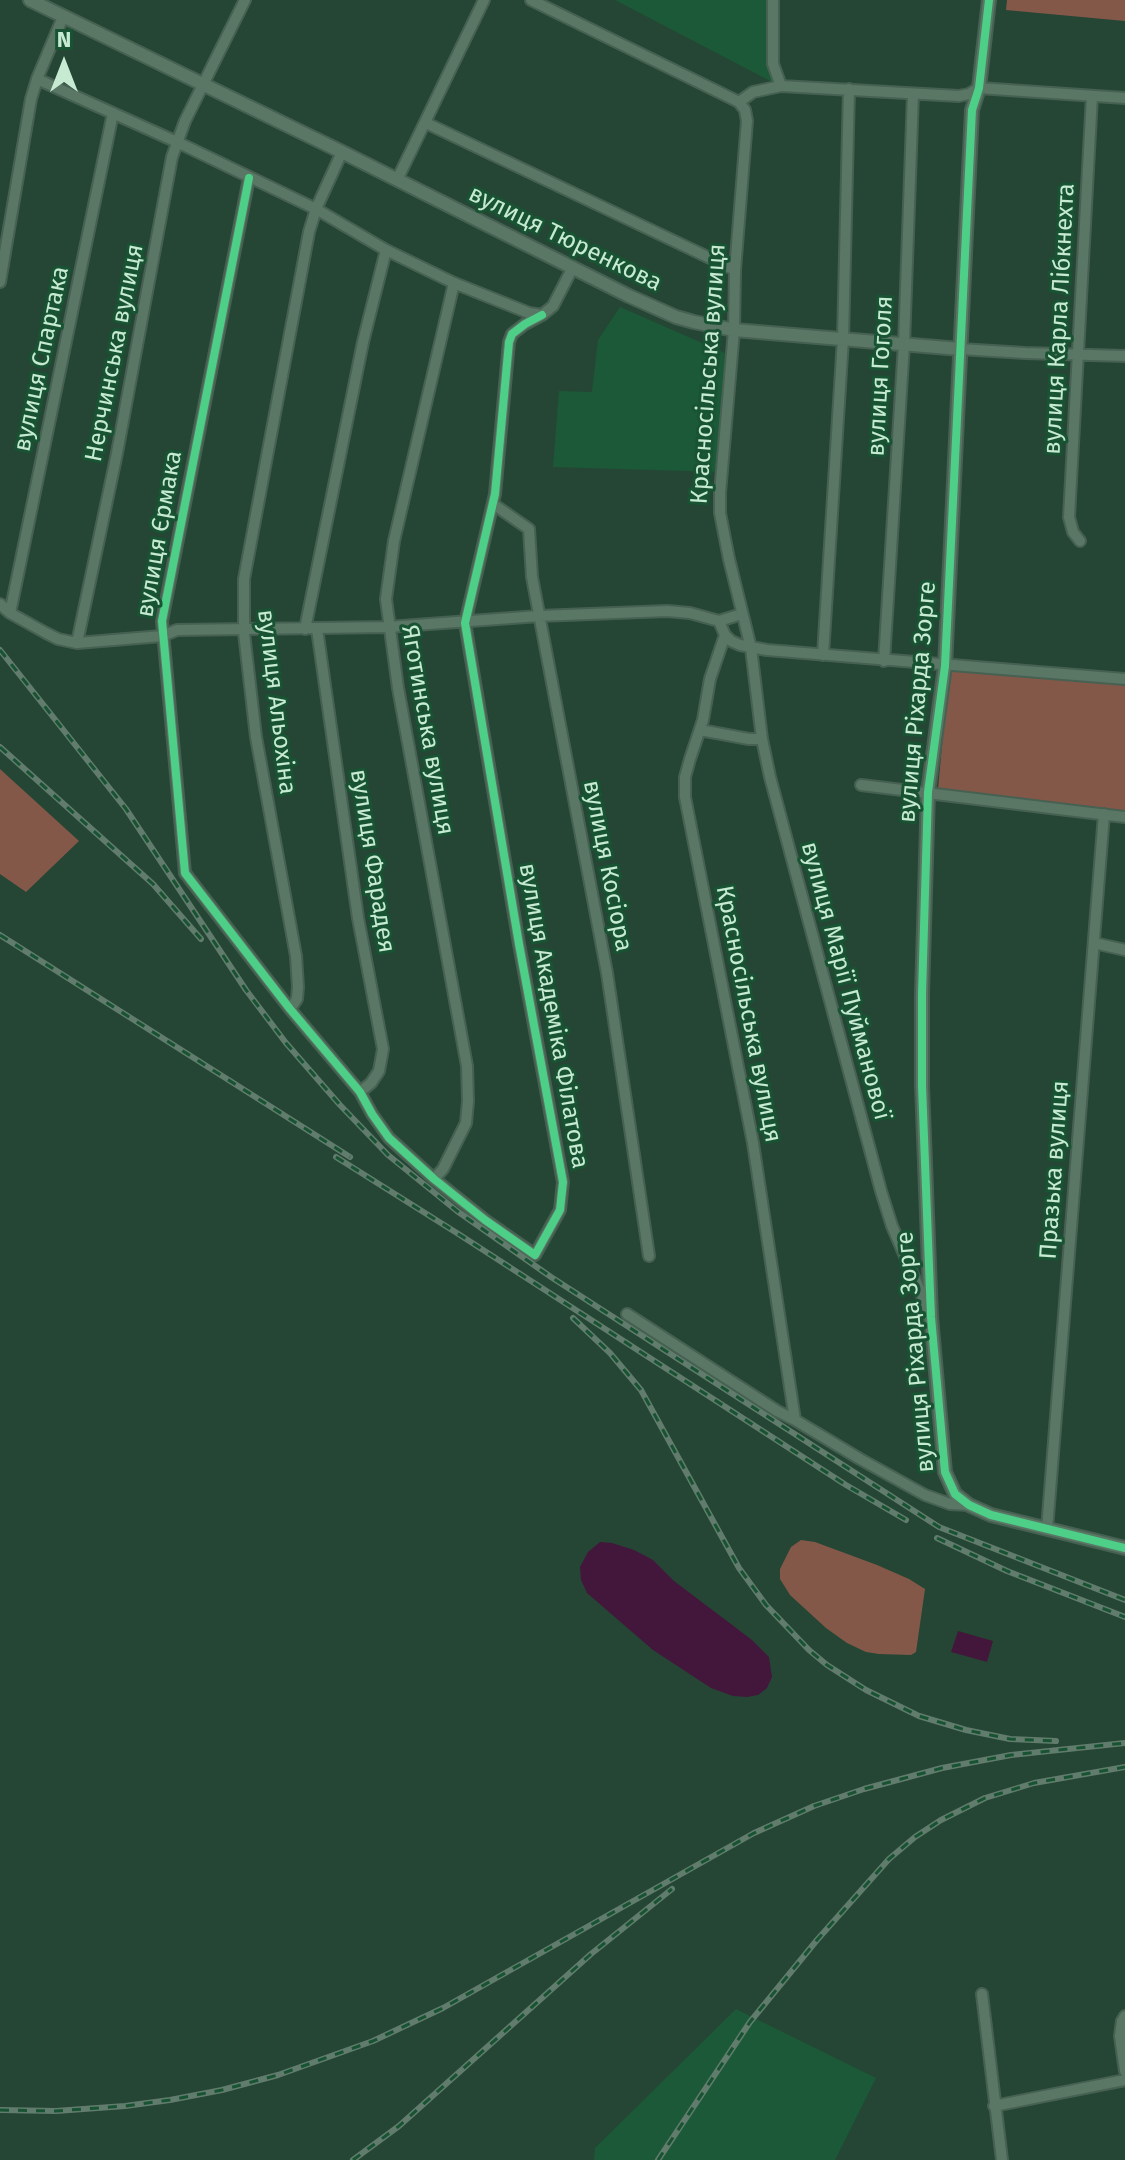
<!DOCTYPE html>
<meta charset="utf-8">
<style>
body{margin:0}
#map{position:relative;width:1125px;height:2160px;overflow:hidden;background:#254634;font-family:"Fira Sans",sans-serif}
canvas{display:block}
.north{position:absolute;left:24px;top:24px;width:80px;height:80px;-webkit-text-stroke:6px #185333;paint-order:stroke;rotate:0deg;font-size:22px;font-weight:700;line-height:32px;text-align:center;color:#c6ebd2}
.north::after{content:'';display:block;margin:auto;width:28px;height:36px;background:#c6ebd2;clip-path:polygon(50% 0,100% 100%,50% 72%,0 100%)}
</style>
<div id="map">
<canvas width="1125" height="2160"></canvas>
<div class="north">N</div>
</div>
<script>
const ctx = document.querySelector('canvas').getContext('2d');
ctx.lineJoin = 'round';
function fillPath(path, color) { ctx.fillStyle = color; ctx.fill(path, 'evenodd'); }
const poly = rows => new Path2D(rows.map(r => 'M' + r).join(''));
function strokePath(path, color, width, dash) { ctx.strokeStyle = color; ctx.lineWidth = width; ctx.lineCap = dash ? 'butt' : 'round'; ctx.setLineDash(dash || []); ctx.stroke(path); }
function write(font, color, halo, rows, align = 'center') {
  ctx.font = font + ' "Fira Sans",sans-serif'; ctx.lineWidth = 6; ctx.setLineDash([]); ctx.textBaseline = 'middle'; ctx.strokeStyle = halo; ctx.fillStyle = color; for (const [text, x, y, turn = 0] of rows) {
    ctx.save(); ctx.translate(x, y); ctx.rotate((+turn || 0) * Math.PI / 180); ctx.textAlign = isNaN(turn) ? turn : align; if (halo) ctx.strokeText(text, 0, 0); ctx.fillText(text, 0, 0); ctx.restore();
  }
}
fillPath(poly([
 [615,0,777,0,774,83],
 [620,307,725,353,720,472,553,467,559,391,592,392,598,340],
 [736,2009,876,2078,835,2160,594,2160,595,2148]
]), '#1b5938');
fillPath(poly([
 [1007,0,1125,0,1125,21,1006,10],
 [949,671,1125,683,1125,812,938,789],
 [0,769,79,841,26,892,0,874],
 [801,1540,815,1542,877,1565,909,1579,925,1589,916,1652,911,1655,879,1654,866,1652,847,1643,826,1628,790,1595,780,1579,780,1569,791,1547]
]), '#845849');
fillPath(poly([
 [600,1542,612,1543,634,1550,653,1560,674,1581,752,1640,769,1657,772,1677,767,1688,758,1695,747,1697,733,1696,711,1688,653,1650,587,1593,581,1580,580,1567,588,1552],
 [958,1631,993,1641,987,1662,951,1652]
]), '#43173b');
const minor = poly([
 [531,0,739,102],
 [773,0,773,64,781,86],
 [37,79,177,142,316,209,386,250,454,283,529,313,542,315,553,306,573,267],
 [739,102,745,110,747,121,735,270,734,330,720,493,720,513,729,559,751,648,762,739,770,777,881,1191,892,1226,929,1312],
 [739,102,753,92,781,86,959,96,969,94,979,88,1125,98],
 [426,123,735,270],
 [249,178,162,621,185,873,290,1009,360,1092,372,1114,389,1138,434,1179,485,1220,535,1255,560,1210,563,1182,519,944,465,623,495,494,509,342,512,334,525,324,542,315],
 [397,180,484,0],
 [0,282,31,99,37,79,63,17],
 [960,349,1025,353,1125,356],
 [493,504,529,529,532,577,607,973,649,1256],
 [1080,541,1073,532,1069,517,1092,96],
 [0,604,10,613,46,633,58,639,77,643,162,636,177,630,388,627,539,616,667,611,690,613,719,621,742,614],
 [10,613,113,113],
 [719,621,725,635,710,679,703,720,690,759,685,777,685,797,753,1143,795,1420],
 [305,629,363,342,386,250],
 [317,629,358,918,383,1049,379,1071,371,1083,360,1092],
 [725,635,731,641,740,645,767,650,1125,679],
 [77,643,117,453,172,157,185,121,245,0],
 [823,655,843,339,849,89],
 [884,661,904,344,913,94],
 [700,730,749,739,762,739],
 [861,785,1125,817],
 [1094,943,1125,950],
 [290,1009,297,999,298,987,296,956,256,737,244,633,244,579,309,232,316,209,342,152],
 [434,1179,443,1169,466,1123,468,1101,467,1066,398,688,386,599,394,541,454,283],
 [627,1314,777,1411,795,1420,860,1459,925,1495,950,1504,969,1505],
 [1047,1529,1104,814],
 [982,1994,1002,2160],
 [1125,2016,1122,2021,1120,2036,1125,2071],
 [994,2106,1125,2080]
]);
const tertiary = poly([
 [30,0,342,152,629,296,676,317,694,322,734,330,960,349],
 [989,0,979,88,972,110,945,666,928,792,922,994,922,1086,931,1317,945,1472,955,1494,969,1505,991,1515,1125,1548]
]);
strokePath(minor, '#466152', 14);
strokePath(tertiary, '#466152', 16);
strokePath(minor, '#5a7665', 10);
strokePath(tertiary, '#5a7665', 12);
const rail = poly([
 [0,650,126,809,246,990,286,1043,340,1105,388,1155,457,1211,551,1277,939,1527,1125,1600],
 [0,747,153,884,201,939],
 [0,935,350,1157],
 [336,1157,460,1235,846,1485,906,1520],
 [573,1318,610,1353,641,1390,739,1568,766,1605,809,1650,827,1665,866,1690,919,1716,966,1730,1010,1739,1056,1741],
 [937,1538,1007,1571,1125,1617],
 [0,2110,56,2111,125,2106,170,2100,222,2090,278,2075,373,2041,443,2008,754,1833,814,1806,864,1789,942,1768,1011,1755,1125,1743],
 [353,2160,399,2126,591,1954,672,1889],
 [658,2160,750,2022,817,1940,889,1859,915,1837,941,1820,985,1798,1034,1783,1125,1767]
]);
strokePath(rail, '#617c6c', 6);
strokePath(rail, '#185333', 3, [9]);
strokePath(poly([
 [989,0,979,88,972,110,945,666,928,792,922,994,922,1086,931,1317,945,1472,955,1494,969,1505,991,1515,1125,1548],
 [249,178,162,621,185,873,290,1009,360,1092,372,1114,389,1138,434,1179,485,1220,535,1255,560,1210,563,1182,519,944,465,623,495,494,509,342,512,334,525,324,542,315]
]), '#4dcf88', 8);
write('24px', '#c6ebd2', '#185333', [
 ["вулиця Тюренкова",565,239,26],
 ["вулиця Карла Лібкнехта",1060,319,-87],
 ["Нерчинська вулиця",115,353,-79],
 ["вулиця Спартака",42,359,-78],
 ["Красносільська вулиця",709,374,-86],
 ["вулиця Гоголя",881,376,-87],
 ["вулиця Єрмака",160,534,-80],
 ["вулиця Альохіна",276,702,83],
 ["вулиця Ріхарда Зорге",918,702,-85],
 ["Яготинська вулиця",427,730,80],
 ["вулиця Фарадея",372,861,81],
 ["вулиця Косіора",607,866,79],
 ["вулиця Марії Пуйманової",845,981,75],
 ["Красносільська вулиця",748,1014,79],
 ["вулиця Академіка Філатова",553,1016,80],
 ["Празька вулиця",1055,1170,-86],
 ["вулиця Ріхарда Зорге",916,1352,-95]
]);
</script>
